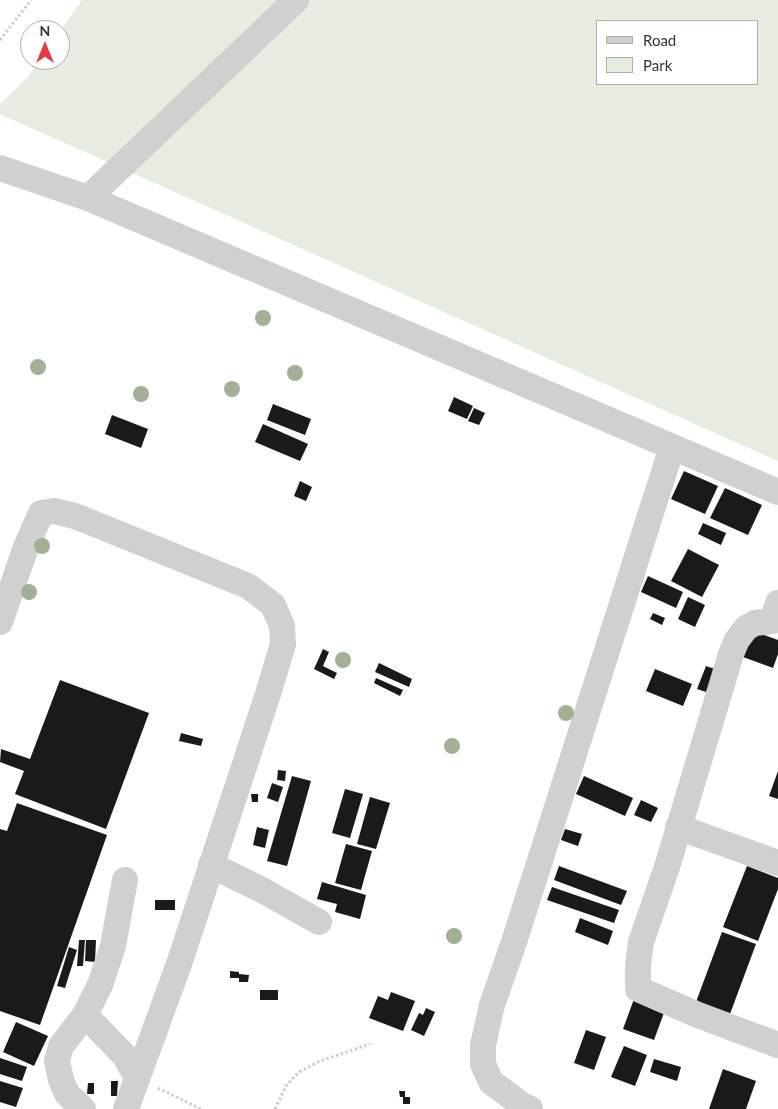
<!DOCTYPE html>
<style>
body{margin:0}
#map{position:relative;width:778px;height:1109px;overflow:hidden;background:#fff;font-family:Lato,sans-serif}
canvas{display:block}
.legend{position:absolute;left:596px;top:20px;width:162px;height:65px;box-sizing:border-box;background:#fff;border:1px solid #adadad;margin:0;padding:6px 9px;list-style:none;font-size:15px;color:#333}
.legend li{display:flex;align-items:center;gap:10px;height:25px}
.legend b{width:25px;border:1px solid #adadad}
.north{position:absolute;left:20px;top:20px;width:50px;height:50px;box-sizing:border-box;background:#fff;border:1px solid #adadad;border-radius:50%;rotate:0deg;font-size:14px;font-weight:700;line-height:20px;text-align:center;color:#333}
.north::after{content:'';display:block;margin:auto;width:18px;height:22px;background:#e63946;clip-path:polygon(50% 0,100% 100%,50% 72%,0 100%)}
</style>
<div id="map">
<canvas width="778" height="1109"></canvas>
<ul class="legend">
<li><b style="height:6px;background:#d0d0d0"></b>Road</li>
<li><b style="height:14px;background:#e6ecdf"></b>Park</li>
</ul>
<div class="north">N</div>
</div>
<script>
const ctx = document.querySelector('canvas').getContext('2d');
ctx.lineJoin = 'round';
function fillPath(path, color) { ctx.fillStyle = color; ctx.fill(path, 'evenodd'); }
const poly = rows => new Path2D(rows.map(r => 'M' + r).join(''));
function strokePath(path, color, width, dash) { ctx.strokeStyle = color; ctx.lineWidth = width; ctx.lineCap = dash ? 'butt' : 'round'; ctx.setLineDash(dash || []); ctx.stroke(path); }
fillPath(poly([
 [82,0,778,0,778,461,0,114,0,104,29,76,40,60,60,60,60,31],
 [597,21,757,21,757,84,597,84]
]), '#e6ecdf');
fillPath(poly([
 [454,397,473,406,467,419,448,411],
 [273,404,311,419,305,435,267,420],
 [474,408,485,413,479,425,468,421],
 [112,415,148,429,141,448,105,434],
 [263,424,308,444,300,461,255,442],
 [684,471,718,486,705,514,671,499],
 [300,481,312,487,306,501,294,496],
 [725,488,762,505,748,535,710,518],
 [703,523,726,533,721,545,698,534],
 [688,549,719,565,702,597,671,581],
 [648,576,683,592,676,608,641,592],
 [688,597,705,605,695,627,678,619],
 [653,613,665,618,662,625,650,619],
 [753,631,778,640,778,654,773,668,743,657],
 [323,649,329,652,323,666,337,673,334,679,314,669],
 [379,663,412,679,409,687,375,672],
 [706,666,715,669,706,692,697,689],
 [655,669,692,684,683,706,646,691],
 [376,678,403,690,400,696,374,683],
 [60,680,149,713,106,829,15,794,24,771,0,762,1,749,30,759],
 [181,733,203,739,201,746,179,741],
 [278,770,286,771,285,781,277,780],
 [778,771,778,799,769,796],
 [292,776,311,781,287,866,267,861],
 [584,776,633,798,625,816,576,794],
 [272,783,283,787,278,802,267,798],
 [345,789,363,794,350,838,332,833],
 [251,794,258,794,258,802,252,802],
 [370,797,390,803,376,849,357,844],
 [641,800,658,808,651,822,634,815],
 [17,803,107,835,40,1025,0,1011,0,829,7,831],
 [257,827,269,830,265,848,253,845],
 [565,829,582,834,578,846,561,840],
 [346,844,372,851,361,890,335,883],
 [559,866,627,891,621,905,554,880],
 [747,866,778,878,778,889,758,941,723,927],
 [322,882,366,895,360,919,335,912,337,904,317,899],
 [552,887,619,910,614,923,547,900],
 [155,900,175,900,175,910,155,910],
 [580,918,613,931,608,945,575,932],
 [722,932,756,944,730,1014,696,1002],
 [79,940,85,940,83,966,77,966],
 [86,940,96,940,95,962,85,961],
 [69,947,77,950,65,988,57,986],
 [230,971,239,972,239,974,249,975,248,982,239,982,239,978,230,978],
 [260,990,278,990,278,1000,260,1000],
 [391,992,415,1001,403,1031,369,1018,378,996,388,1000],
 [634,999,665,1010,654,1040,623,1029],
 [426,1008,435,1012,424,1036,411,1030,419,1013,423,1015],
 [16,1022,48,1036,34,1066,3,1052],
 [586,1030,606,1037,594,1070,574,1063],
 [624,1046,647,1055,635,1086,611,1077],
 [0,1058,27,1067,22,1081,0,1074],
 [654,1059,681,1067,677,1081,650,1072],
 [723,1069,756,1081,746,1109,709,1109],
 [0,1081,23,1088,16,1107,0,1102],
 [111,1081,118,1081,117,1096,111,1096],
 [88,1083,94,1083,94,1094,87,1094],
 [399,1091,405,1091,405,1097,410,1097,410,1104,403,1104,403,1097,400,1097]
]), '#1a1a1a');
strokePath(poly([
 [0,40,31,0],
 [158,1088,201,1109],
 [275,1109,286,1086,299,1072,320,1061,370,1044]
]), '#cdcdcd', 3, [2.5, 2.5]);
strokePath(poly([
 [0,168,88,198,778,492],
 [88,198,296,0],
 [778,603,772,621,755,623,746,628,737,640,731,654,667,867,641,942,638,966,638,989,698,1015,778,1045],
 [0,622,26,547,41,513,54,511,75,516,248,586,273,605,282,626,283,644,268,694,179,964,126,1109],
 [678,827,778,863],
 [211,865,262,890,319,922],
 [85,1015,125,1056,137,1078],
 [83,1109,67,1094,61,1080,57,1061,61,1046,85,1015,100,985,113,946,125,880],
 [530,1109,522,1105,491,1082,483,1064,483,1045,492,1005,514,942,672,447]
]), '#d0d0d0', 26);
ctx.fillStyle = '#a2b095';
for (const [x, y] of [
 [263,318],
 [38,367],
 [295,373],
 [232,389],
 [141,394],
 [42,546],
 [29,592],
 [343,660],
 [566,713],
 [452,746],
 [454,936]
]) { ctx.beginPath(); ctx.arc(x, y, 8, 0, 2 * Math.PI); ctx.fill(); }
</script>
